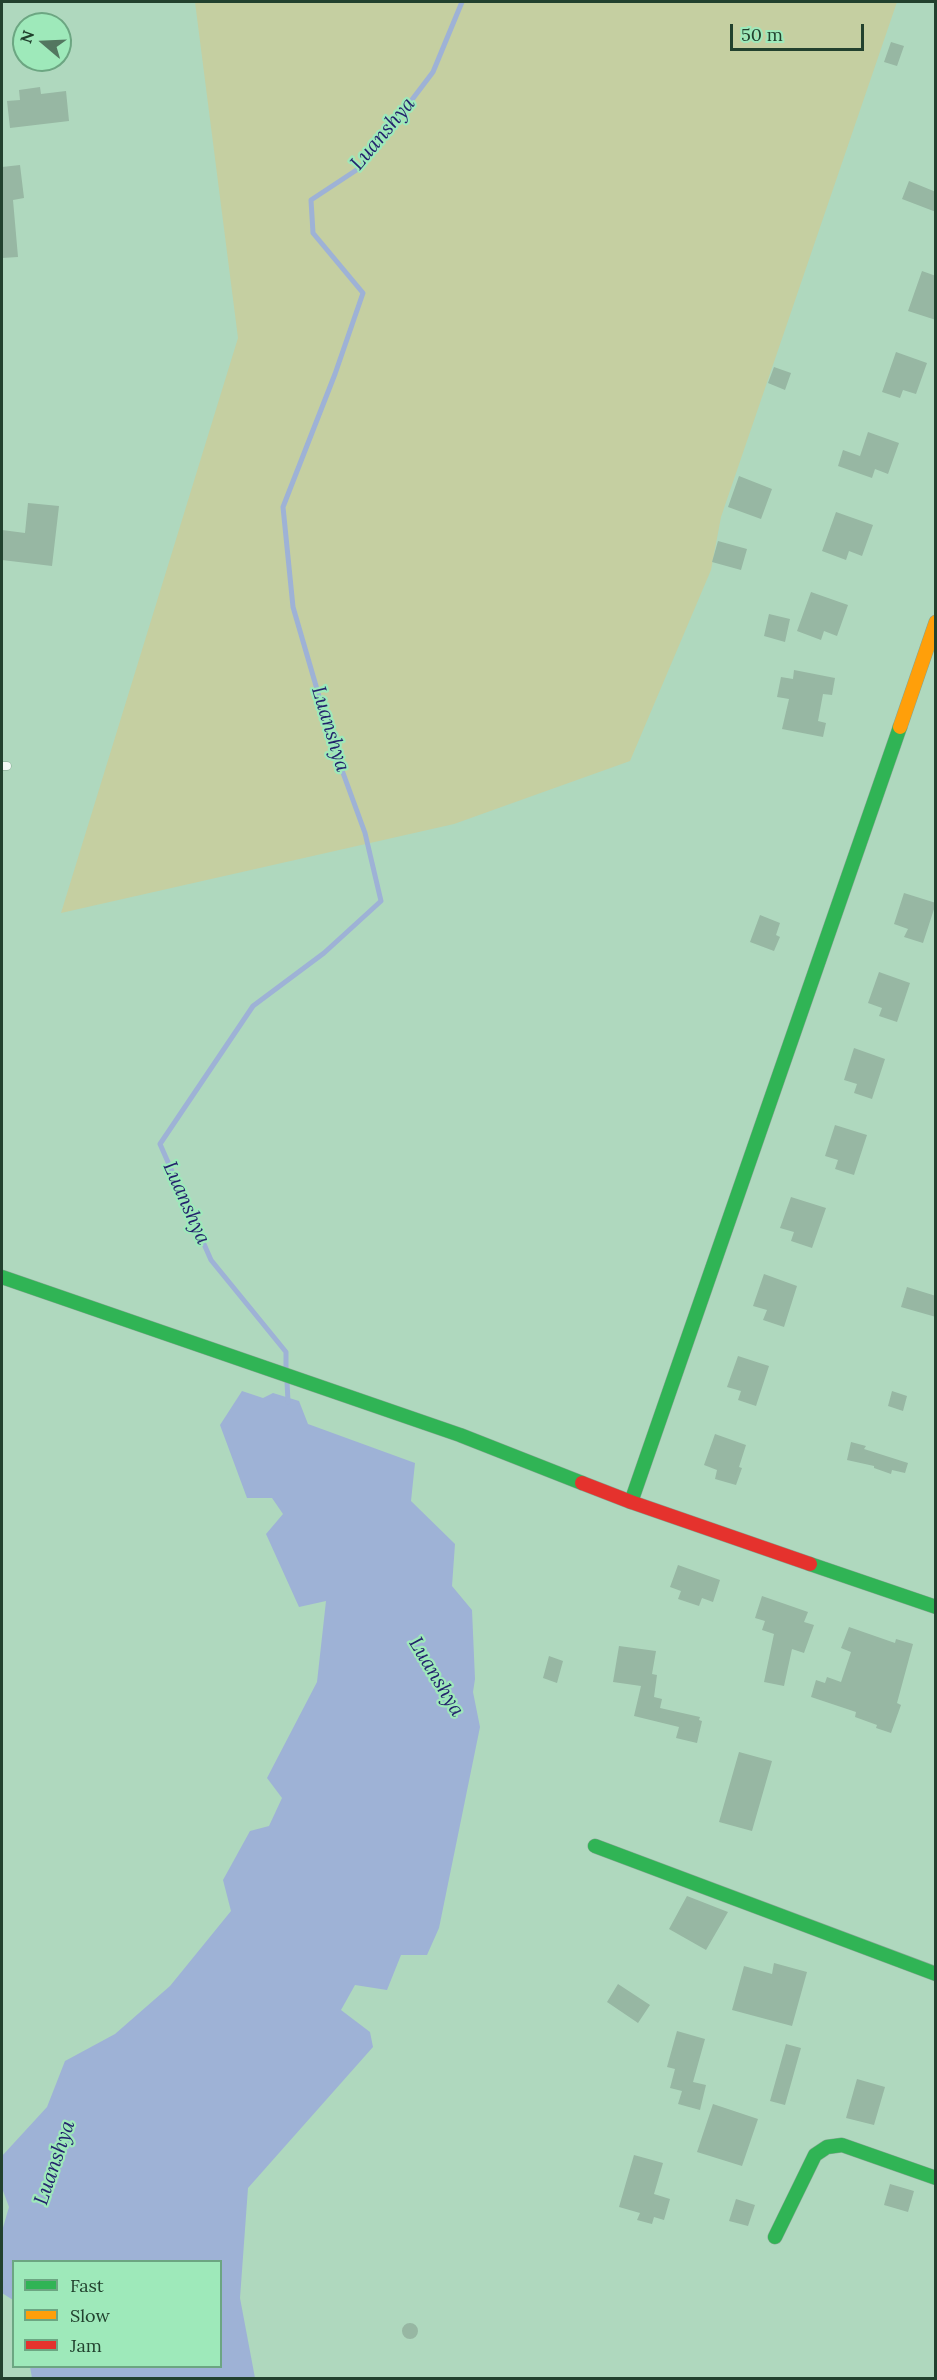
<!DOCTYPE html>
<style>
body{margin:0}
#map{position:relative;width:937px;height:2380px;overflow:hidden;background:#afd8be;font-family:Lora,serif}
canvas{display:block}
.frame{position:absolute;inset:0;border:3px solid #22412e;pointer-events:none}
.legend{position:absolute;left:12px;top:2260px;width:210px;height:108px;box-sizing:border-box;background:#9ee9ba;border:2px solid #6ca682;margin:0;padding:8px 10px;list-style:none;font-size:18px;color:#22412e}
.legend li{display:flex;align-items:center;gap:12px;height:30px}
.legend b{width:30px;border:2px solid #6ca682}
.north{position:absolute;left:12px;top:12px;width:60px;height:60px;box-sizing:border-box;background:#9ee9ba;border:2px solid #6ca682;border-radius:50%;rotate:289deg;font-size:16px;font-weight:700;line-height:24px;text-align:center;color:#22412e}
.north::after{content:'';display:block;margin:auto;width:21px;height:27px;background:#537660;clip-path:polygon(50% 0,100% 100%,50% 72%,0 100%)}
.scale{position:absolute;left:730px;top:24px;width:134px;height:27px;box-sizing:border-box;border:3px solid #22412e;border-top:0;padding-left:8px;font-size:18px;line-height:21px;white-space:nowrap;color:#22412e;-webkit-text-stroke:4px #9ee9ba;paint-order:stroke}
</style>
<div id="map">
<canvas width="937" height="2380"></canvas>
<div class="frame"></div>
<ul class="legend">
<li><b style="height:8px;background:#30b455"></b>Fast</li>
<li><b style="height:8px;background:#ff9f0a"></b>Slow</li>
<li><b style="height:8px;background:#e5322d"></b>Jam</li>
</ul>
<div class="north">N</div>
<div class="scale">50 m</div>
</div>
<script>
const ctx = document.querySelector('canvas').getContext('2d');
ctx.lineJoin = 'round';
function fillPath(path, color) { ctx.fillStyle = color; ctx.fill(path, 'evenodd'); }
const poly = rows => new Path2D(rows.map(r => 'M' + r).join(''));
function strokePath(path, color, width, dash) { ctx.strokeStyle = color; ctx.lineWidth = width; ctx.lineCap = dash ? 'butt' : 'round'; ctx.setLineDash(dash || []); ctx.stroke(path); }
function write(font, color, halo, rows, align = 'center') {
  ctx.font = font + ' Lora,serif'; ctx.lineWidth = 4.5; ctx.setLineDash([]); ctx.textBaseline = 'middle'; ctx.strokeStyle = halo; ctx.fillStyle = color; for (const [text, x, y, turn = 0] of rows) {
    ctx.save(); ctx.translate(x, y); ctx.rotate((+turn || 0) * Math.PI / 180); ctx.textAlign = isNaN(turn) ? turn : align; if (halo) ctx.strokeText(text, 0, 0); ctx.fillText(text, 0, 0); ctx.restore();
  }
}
fillPath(poly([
 [195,2,897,2,721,517,711,570,630,761,454,824,61,913,238,338]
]), '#c5cfa1');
fillPath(poly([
 [242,1391,263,1398,273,1393,299,1401,308,1424,415,1463,411,1501,455,1544,452,1586,472,1610,475,1679,473,1692,480,1727,439,1928,427,1955,401,1955,387,1990,355,1985,341,2010,370,2032,373,2047,248,2188,240,2298,255,2378,32,2378,30,2367,220,2366,220,2262,14,2262,13,2300,2,2293,2,2231,9,2207,2,2188,2,2156,47,2107,65,2061,115,2034,170,1986,231,1911,223,1880,250,1831,269,1826,282,1798,267,1778,317,1682,326,1601,299,1607,266,1534,283,1514,272,1498,247,1498,220,1425]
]), '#9eb2d6');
strokePath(poly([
 [286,1369,286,1352,211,1260,160,1144,253,1006,324,953,381,901,365,833,335,751,293,607,283,507,335,374,363,293,313,233,311,200,361,167,433,72,462,2],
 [287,1381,288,1402]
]), '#9eb2d6', 5);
fillPath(poly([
 [891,42,904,46,897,66,884,62],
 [40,87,41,94,66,91,69,121,10,128,7,101,20,100,19,90],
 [20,165,24,198,13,200,18,257,2,258,2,167],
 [909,181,936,192,936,212,902,199],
 [922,271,936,276,936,320,908,311],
 [896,352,927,363,916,394,903,390,900,398,882,392],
 [774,367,791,373,785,390,768,383],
 [868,432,899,443,888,474,875,469,872,478,838,466,843,450,860,456],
 [739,476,772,489,761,519,728,507],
 [28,503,59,506,52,566,2,560,2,530,25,533],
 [836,512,873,525,862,556,849,551,846,560,822,551],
 [718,541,747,549,741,570,712,562],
 [811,592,848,605,837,636,824,631,821,640,797,631],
 [769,614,790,619,785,642,764,636],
 [794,670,835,678,832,695,823,694,818,721,826,723,823,737,782,729,789,699,777,697,781,677,793,679],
 [904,893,936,903,923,943,904,937,908,929,894,924],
 [760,915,780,923,776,935,780,937,774,951,750,942],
 [879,972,910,983,897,1022,879,1016,882,1008,868,1003],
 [854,1048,885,1059,872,1099,854,1093,857,1084,844,1080],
 [835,1125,867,1135,854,1175,835,1169,838,1160,825,1156],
 [791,1197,826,1208,812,1248,791,1241,794,1232,780,1228],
 [764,1274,797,1286,784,1327,763,1320,767,1310,753,1306],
 [907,1287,936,1296,936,1317,901,1307],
 [738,1356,769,1366,756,1406,738,1400,741,1391,727,1387],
 [892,1391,907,1396,903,1411,888,1406],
 [715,1434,746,1445,739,1467,742,1468,736,1485,715,1479,717,1470,704,1465],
 [851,1442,866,1446,864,1449,908,1463,905,1473,892,1470,891,1474,874,1468,874,1466,847,1460],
 [678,1565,720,1580,713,1602,702,1598,699,1606,678,1599,681,1591,670,1587],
 [762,1596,808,1612,804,1622,814,1625,804,1653,792,1649,784,1686,764,1682,774,1634,762,1630,765,1621,755,1618],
 [849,1627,895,1643,896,1639,913,1644,897,1703,901,1705,891,1733,876,1728,877,1725,855,1717,856,1712,811,1697,816,1680,825,1683,827,1677,841,1682,851,1652,841,1648],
 [619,1646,656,1651,652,1674,657,1675,654,1697,662,1699,660,1708,700,1717,699,1720,702,1721,697,1743,676,1738,679,1727,634,1716,641,1686,613,1682],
 [549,1656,563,1661,557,1683,543,1678],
 [739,1752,772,1761,752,1831,719,1822],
 [687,1896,728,1912,706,1950,669,1929],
 [774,1963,807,1972,792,2026,732,2010,744,1966,772,1974],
 [618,1984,650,2005,638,2023,607,2002],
 [677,2031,705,2039,693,2082,706,2085,700,2110,678,2104,682,2091,670,2088,675,2069,667,2067],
 [786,2044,801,2048,785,2105,770,2101],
 [857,2079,885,2087,874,2125,846,2118],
 [713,2104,758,2119,742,2166,697,2152],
 [634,2155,663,2163,654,2194,670,2199,664,2220,654,2217,652,2224,637,2220,640,2213,619,2207],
 [890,2184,914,2191,908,2212,884,2205],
 [736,2199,755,2205,748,2226,729,2221],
 '402 2331a8 8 0 1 1 16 0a8 8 0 1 1-16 0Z'
]), '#97b7a3');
const lane = poly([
 [2,766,7,766]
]);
const fast = poly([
 [2,1277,460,1435,582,1483],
 [631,1502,900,727],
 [810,1564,936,1607],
 [595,1846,936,1974],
 [775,2237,815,2155,827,2147,842,2145,936,2178]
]);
const slow = poly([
 [900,727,936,622]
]);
const jam = poly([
 [582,1483,631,1502,810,1564]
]);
strokePath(lane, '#85a692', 9);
strokePath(fast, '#85a692', 15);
strokePath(slow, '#85a692', 15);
strokePath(jam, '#85a692', 15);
strokePath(lane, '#f3f9f5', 8);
strokePath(fast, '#30b455', 14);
strokePath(slow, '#ff9f0a', 14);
strokePath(jam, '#e5322d', 14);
write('italic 20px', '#23236c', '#9ee9ba', [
 ["Luanshya",383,134,-50],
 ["Luanshya",330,729,73],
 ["Luanshya",186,1203,66],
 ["Luanshya",436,1677,59],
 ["Luanshya",55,2163,-71]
]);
</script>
